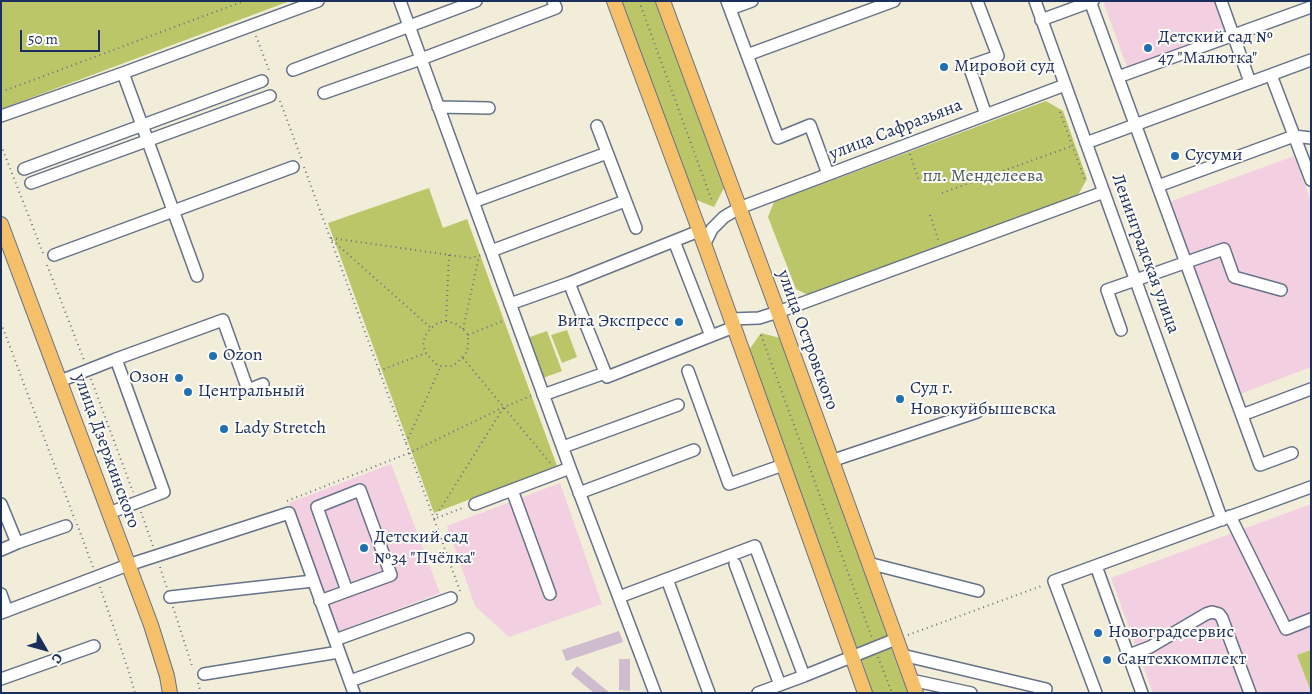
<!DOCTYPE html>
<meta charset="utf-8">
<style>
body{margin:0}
#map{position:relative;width:1312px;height:694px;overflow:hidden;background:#f1edd8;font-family:Alegreya,serif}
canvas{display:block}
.frame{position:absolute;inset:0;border:2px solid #1b2f5e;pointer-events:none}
.north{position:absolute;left:20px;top:624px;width:50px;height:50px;-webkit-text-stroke:4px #fdfcf7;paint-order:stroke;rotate:128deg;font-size:14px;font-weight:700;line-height:20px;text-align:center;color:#1b2f5e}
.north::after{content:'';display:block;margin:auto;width:18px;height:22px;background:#1b2f5e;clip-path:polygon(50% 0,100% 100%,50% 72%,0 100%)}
.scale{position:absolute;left:20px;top:30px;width:80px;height:22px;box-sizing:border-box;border:2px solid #1b2f5e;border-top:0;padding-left:6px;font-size:15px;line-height:18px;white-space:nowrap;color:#1b2f5e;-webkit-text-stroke:4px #fdfcf7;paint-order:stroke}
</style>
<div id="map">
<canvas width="1312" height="694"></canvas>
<div class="frame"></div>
<div class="north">С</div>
<div class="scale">50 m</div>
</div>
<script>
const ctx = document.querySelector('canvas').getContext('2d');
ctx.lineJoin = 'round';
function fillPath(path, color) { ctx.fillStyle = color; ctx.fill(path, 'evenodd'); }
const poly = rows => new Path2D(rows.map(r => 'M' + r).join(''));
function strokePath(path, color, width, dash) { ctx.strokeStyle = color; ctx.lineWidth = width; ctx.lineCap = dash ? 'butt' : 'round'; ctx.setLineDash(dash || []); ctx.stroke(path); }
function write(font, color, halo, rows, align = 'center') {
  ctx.font = font + ' Alegreya,serif'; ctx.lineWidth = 4; ctx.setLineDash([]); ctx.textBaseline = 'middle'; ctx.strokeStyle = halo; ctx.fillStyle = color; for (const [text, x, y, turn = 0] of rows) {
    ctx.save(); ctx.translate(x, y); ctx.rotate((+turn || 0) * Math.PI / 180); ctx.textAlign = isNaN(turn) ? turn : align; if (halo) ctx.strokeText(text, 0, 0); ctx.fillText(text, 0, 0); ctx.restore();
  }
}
fillPath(poly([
 [1103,1,1215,1,1226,30,1127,67],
 [1294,156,1311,201,1311,367,1240,394,1169,202],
 [391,464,440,593,337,632,289,503],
 [560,483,602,604,509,637,475,606,447,526],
 [1311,504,1311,693,1153,693,1111,578]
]), '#f2cfe1');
fillPath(poly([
 [619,631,623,642,566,661,562,650],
 [619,659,630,659,630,691,619,690],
 [577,666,610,693,594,693,571,674]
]), '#cfbdcf');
fillPath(poly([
 [1,1,290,1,1,109],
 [622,1,655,1,724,188,714,207,694,199],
 [1046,101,1063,111,1087,179,1078,195,808,295,796,289,768,217,774,202],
 [429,188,443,228,467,219,557,466,434,513,328,223],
 [567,330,577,357,562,363,551,335],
 [547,331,562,371,543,378,527,338],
 [761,333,780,338,889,641,859,653,749,350],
 [890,645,908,693,873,693,861,657],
 [1311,650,1311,689,1310,689,1297,655]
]), '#bac668');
const minor = poly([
 [400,1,570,468,655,693],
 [727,1,778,138,810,125,828,174],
 [977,1,998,56,969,66,986,115],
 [1035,1,1222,520],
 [1090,1,1260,465,1292,453],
 [1221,1,1250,82],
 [730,9,752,1],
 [1041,20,1093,1],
 [747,55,894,1],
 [293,70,476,1],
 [123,73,197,276],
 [1271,75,1311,180],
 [1118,77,1311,7],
 [324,93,421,59,556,8,553,1],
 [438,107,489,108],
 [1,116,123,73,318,1],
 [597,126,636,228],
 [1086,143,1311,60],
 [24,169,262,81],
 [31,183,270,96],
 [1158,186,1294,136,1311,138],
 [473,202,607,153],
 [699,231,569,283,607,377,734,327],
 [674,241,711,336],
 [704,245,712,229,724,217,739,208,1065,85],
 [491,251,625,201],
 [54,255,293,167],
 [510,304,569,283],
 [731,319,759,318,778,312,1104,192],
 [1121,330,1107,290,1224,249,1234,277,1281,290],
 [688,371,729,484,783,465],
 [60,381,116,359,223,320,248,390,263,384],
 [543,395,605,373],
 [1242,415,1311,389],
 [563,447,678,405],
 [831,461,977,412],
 [512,490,550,594],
 [579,493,694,450],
 [1,504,17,543,1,550],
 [475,504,570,468],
 [109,513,164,492,116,359],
 [1230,516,1286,629,1311,619],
 [17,543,66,526],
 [868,563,978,591],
 [735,564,780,685],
 [1096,566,1142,693],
 [667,579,709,693],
 [1,594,7,611],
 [170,597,313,581],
 [619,597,755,546,804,676],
 [320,601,391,575,360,490,317,507,347,591],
 [1,613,128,565,289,513,354,693],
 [335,640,451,598],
 [902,655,1046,689,1045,693],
 [1129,655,1150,647,1206,614,1212,612,1219,614,1222,618,1250,693],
 [204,674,339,652],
 [1,679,94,646],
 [911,680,971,693],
 [350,681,468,639],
 [758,693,804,676,896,639],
 [1096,693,1054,581,1311,487]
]);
const major = poly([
 [614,1,697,224,865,693],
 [663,1,778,312,916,693],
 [1,224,151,625,167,676,170,693]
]);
strokePath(minor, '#667289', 14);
strokePath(major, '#667289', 16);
strokePath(poly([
 [639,1,712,201],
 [256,36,270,73],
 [1,92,244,1],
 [280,101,302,160],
 [1060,112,1085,180],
 [1,145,43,253],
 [910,154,919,181],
 [304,167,434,519],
 [942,193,1072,146],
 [930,215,939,242],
 [331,238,471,258,482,255],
 [332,240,431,328],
 [47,265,84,360],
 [446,321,456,324,463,329,468,335,468,346,467,352,457,363,451,366,441,366,436,364,431,359,426,353,423,345,425,336,431,328,438,323,446,321],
 [446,321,449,255],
 [1,323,75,520],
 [463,329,479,256],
 [468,335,505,320],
 [761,335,872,638],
 [463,358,551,464],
 [379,371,426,353],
 [91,379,133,492],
 [406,443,441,366],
 [287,501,409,453,504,407,533,395],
 [141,512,153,546],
 [434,519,504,407],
 [77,524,93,567],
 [160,567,167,588],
 [100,587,129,672,135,693],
 [460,591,434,519,465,507],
 [173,607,193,669],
 [908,635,1044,585],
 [878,657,892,693],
 [198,683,201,693]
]), '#667289', 2, [1, 4]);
strokePath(minor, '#fff', 11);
strokePath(major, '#f6c06b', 14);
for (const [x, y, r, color] of [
 [1148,48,5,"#1f6fb2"],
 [944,67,5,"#1f6fb2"],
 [1175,156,5,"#1f6fb2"],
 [679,322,5,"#1f6fb2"],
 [213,356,5,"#1f6fb2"],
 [179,378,5,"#1f6fb2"],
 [188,392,5,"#1f6fb2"],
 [900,399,5,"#1f6fb2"],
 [224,429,5,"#1f6fb2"],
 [364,548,5,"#1f6fb2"],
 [1098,633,5,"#1f6fb2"],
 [1107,660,5,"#1f6fb2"]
]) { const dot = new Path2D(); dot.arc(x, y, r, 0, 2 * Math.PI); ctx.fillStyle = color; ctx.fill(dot); strokePath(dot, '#fdfcf7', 2); }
write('18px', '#1b2f5e', '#fdfcf7', [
 ["Детский сад №",1158,38],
 ["47 \"Малютка\"",1158,59],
 ["Мировой суд",954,67],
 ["Сусуми",1185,156],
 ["Вита Экспресс",669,322,"right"],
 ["Ozon",223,356],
 ["Озон",169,378,"right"],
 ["Суд г.",910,389],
 ["Новокуйбышевска",910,410],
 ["Центральный",198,392],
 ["Lady Stretch",234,429],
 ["Детский сад",374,538],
 ["№34 \"Пчёлка\"",374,559],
 ["Новоградсервис",1108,633],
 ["Сантехкомплект",1117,660]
], 'left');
write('18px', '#1b2f5e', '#fdfcf7', [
 ["улица Сафразьяна",896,130,-21],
 ["Ленинградская улица",1145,254,70],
 ["улица Островского",807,340,70],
 ["улица Дзержинского",106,451,70]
]);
write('18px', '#4b5c61', '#fdfcf7', [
 ["пл. Менделеева",983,177]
]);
</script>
